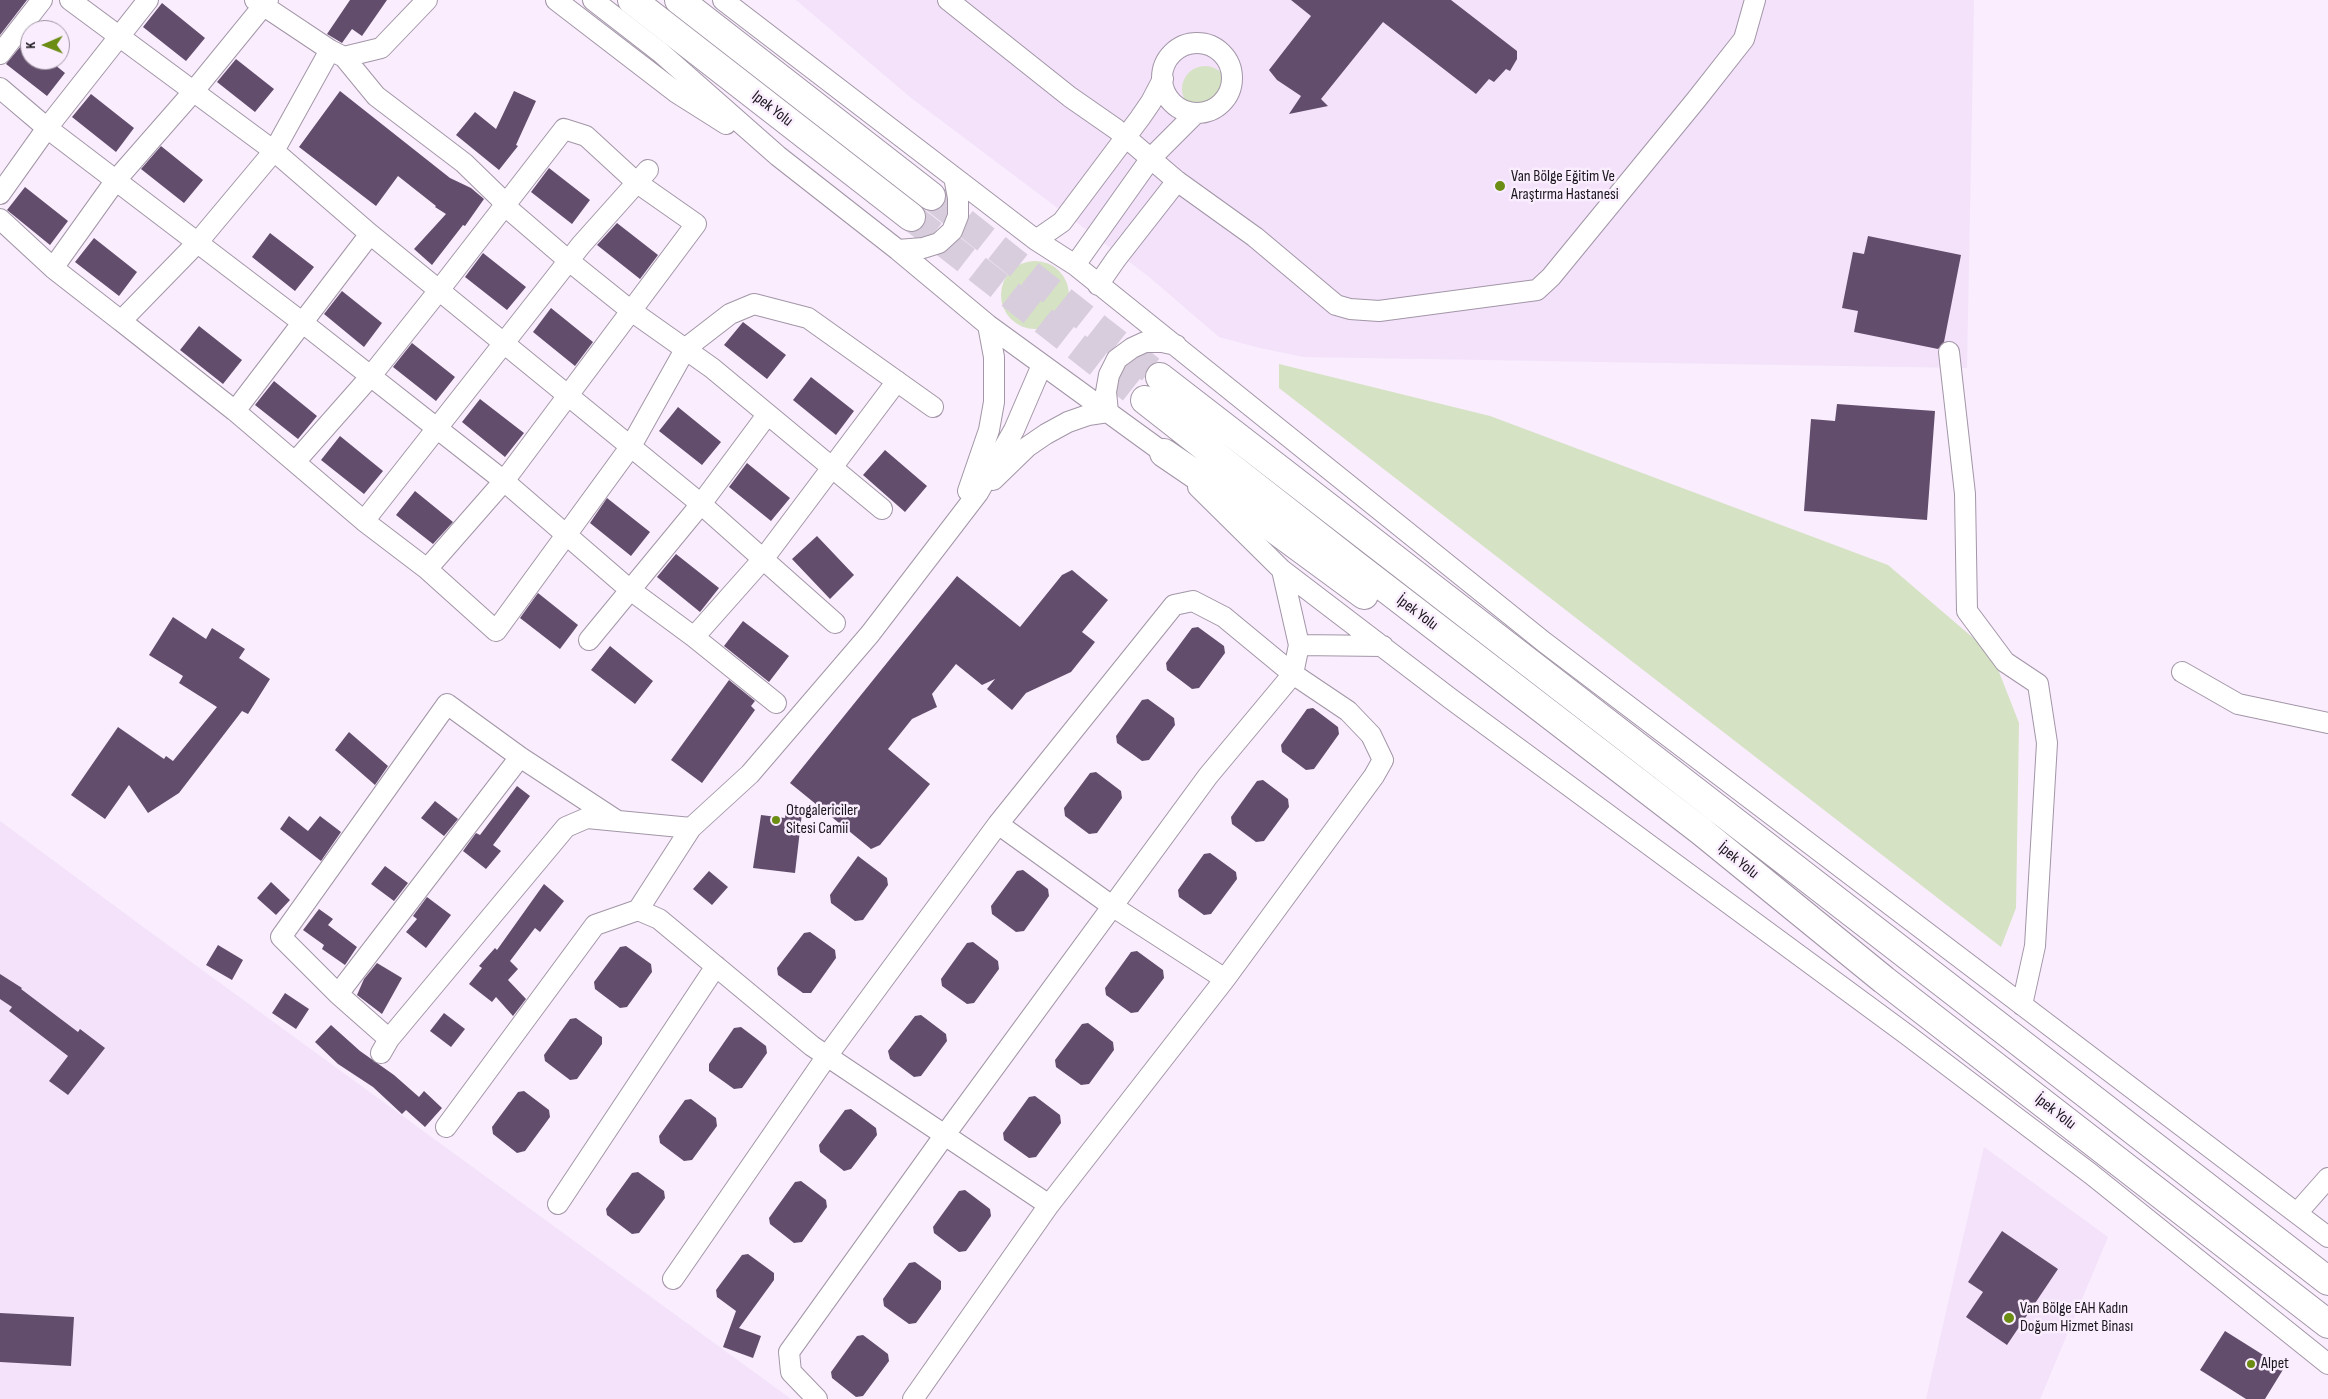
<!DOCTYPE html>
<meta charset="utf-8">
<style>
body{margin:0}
#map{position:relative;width:2328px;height:1399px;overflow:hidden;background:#f9edfe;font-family:"Sofia Sans Condensed",sans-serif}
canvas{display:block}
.north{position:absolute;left:20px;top:20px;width:50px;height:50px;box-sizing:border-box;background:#f9edfe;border:1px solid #a097a4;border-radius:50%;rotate:269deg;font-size:14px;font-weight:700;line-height:20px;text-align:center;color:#1a161c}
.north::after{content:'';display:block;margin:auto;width:18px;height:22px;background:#6b8d13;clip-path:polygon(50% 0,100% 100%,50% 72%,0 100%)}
</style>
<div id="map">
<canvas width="2328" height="1399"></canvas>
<div class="north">K</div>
</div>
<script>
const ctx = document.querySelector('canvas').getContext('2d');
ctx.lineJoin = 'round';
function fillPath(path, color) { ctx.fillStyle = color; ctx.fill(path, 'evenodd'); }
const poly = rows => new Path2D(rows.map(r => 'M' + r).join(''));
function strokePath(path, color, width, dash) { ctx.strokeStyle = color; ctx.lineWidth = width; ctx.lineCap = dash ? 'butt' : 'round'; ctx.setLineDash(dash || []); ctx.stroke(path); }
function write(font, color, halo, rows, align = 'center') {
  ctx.font = font + ' "Sofia Sans Condensed",sans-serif'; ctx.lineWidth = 5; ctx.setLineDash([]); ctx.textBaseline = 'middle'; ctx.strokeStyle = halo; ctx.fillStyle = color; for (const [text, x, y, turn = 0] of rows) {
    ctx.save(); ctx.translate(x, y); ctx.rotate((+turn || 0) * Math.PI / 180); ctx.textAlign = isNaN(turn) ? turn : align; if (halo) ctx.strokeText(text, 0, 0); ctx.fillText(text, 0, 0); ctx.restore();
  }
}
fillPath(poly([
 [796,0,1974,0,1967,368,1304,357,1260,348,1219,337,1148,276,910,97],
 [0,821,139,924,791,1399,0,1399],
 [1984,1147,2108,1237,2040,1399,1926,1399]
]), '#f3e2fa');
fillPath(poly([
 '1182 89a23 23 0 1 1 46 0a23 23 0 1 1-46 0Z',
 '1001 295a34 34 0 1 1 68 0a34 34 0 1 1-68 0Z',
 [1279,364,1490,416,1888,565,1992,654,2019,723,2016,908,2001,947,1279,388]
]), '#d5e2c3');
fillPath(poly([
 [0,0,27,0,0,35],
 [350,0,387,0,362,36,352,29,342,43,327,34],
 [1291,0,1451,0,1517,51,1517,59,1510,71,1506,69,1494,82,1489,79,1476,94,1383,22,1321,99,1328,106,1289,114,1301,96,1277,80,1269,70,1311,16],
 [162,3,205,38,186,61,143,27],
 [25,41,30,45,30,60,49,60,65,73,47,96,6,64],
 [236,59,274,89,255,112,217,82],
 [340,91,450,178,471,188,484,199,465,226,463,225,432,265,414,249,446,214,435,207,436,206,398,176,376,206,299,147],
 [514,91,536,101,516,145,518,146,499,170,456,135,475,112,496,129],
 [91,94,134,128,116,152,72,117],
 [161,146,203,180,184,203,141,169],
 [549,168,590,200,572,224,531,192],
 [25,187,68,221,50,245,7,210],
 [617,223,658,255,640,279,597,245],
 [270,233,314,267,295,291,252,257],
 [1868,236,1961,255,1944,342,1938,349,1854,332,1858,311,1842,308,1853,252,1864,254],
 [94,238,137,272,119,296,75,262],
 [483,253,526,287,507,310,465,277],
 [342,291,382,323,364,347,324,314],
 [551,308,593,342,575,366,533,332],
 [743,322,786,355,767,379,724,345],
 [199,326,242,360,223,384,180,350],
 [412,343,455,377,436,401,393,367],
 [811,377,854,411,836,435,793,400],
 [274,381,317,416,298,439,255,405],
 [480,399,524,433,505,457,462,422],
 [1837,404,1935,411,1927,520,1804,511,1811,419,1835,421],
 [678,407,721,442,702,465,659,431],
 [340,436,383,471,364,494,321,460],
 [885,450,927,486,905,512,863,475],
 [747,463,790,498,771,521,729,487],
 [415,491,453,522,433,544,396,515],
 [607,498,650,532,631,556,590,523],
 [817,536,854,575,830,599,792,559],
 [676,554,719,588,700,612,657,577],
 [1072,570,1108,600,1082,632,1095,642,1071,672,1026,693,1012,710,987,689,995,679,982,685,956,664,932,694,937,707,912,719,888,749,930,784,880,845,871,849,790,783,957,576,1020,627,1062,575],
 [538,593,578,625,560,649,520,618],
 [173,617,206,639,212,628,245,649,239,658,270,679,248,714,242,711,179,793,148,813,129,785,105,819,71,795,118,727,164,759,166,756,173,761,217,707,179,683,183,676,149,655],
 [743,621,789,656,769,682,724,646],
 [1198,627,1224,646,1225,653,1199,688,1192,689,1167,670,1166,663,1192,628],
 [610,646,653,681,635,704,591,670],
 [729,680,755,701,751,706,755,710,702,783,671,760],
 [1148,699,1174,718,1175,725,1149,760,1142,761,1117,743,1116,736,1142,700],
 [1313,708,1338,727,1339,734,1314,769,1306,770,1282,752,1281,745,1307,709],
 [349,732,388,766,375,785,335,750],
 [1096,772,1121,791,1122,798,1097,833,1089,834,1065,816,1064,808,1090,773],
 [1263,780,1288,799,1289,807,1264,841,1256,842,1232,824,1231,817,1257,781],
 [517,786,530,796,493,845,501,851,486,869,463,851,476,833,480,835],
 [435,801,458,819,444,836,421,818],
 [786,811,802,813,795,873,753,868,761,815,785,818],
 [289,816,308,831,320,816,341,832,321,861,280,829],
 [1210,853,1236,872,1237,879,1211,914,1204,915,1179,897,1178,890,1204,854],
 [858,856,887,878,888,885,863,920,855,921,831,903,830,895],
 [385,866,408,883,394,901,371,884],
 [1023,870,1048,889,1049,896,1024,931,1016,932,992,914,991,906,1017,871],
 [709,871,728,887,712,905,693,889],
 [271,882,290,900,276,915,257,898],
 [544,884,564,901,540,932,535,928,510,961,518,969,508,980,526,999,513,1016,496,997,492,1002,469,984,482,968,479,966,495,948,497,950],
 [427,897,451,915,426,948,406,932,417,919,413,916],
 [319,909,333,919,328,925,357,947,345,965,322,949,324,945,303,930],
 [810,932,835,950,836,958,811,993,803,993,778,975,777,968,804,933],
 [973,942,998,961,999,969,974,1003,967,1004,942,986,941,979,967,943],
 [218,945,243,960,232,980,206,965],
 [626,946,651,964,652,972,627,1007,620,1008,595,989,594,982,620,947],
 [1137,951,1163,970,1164,978,1138,1012,1131,1013,1106,995,1105,988,1131,952],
 [377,963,402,978,382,1014,357,995,364,979],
 [0,974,22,988,21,989,78,1032,80,1029,105,1048,68,1095,49,1081,68,1056,9,1011,12,1007,0,999],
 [285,993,309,1009,296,1029,272,1013],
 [444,1013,465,1029,451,1047,430,1031],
 [921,1015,946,1034,947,1041,921,1076,914,1077,890,1059,888,1051,915,1016],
 [576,1018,602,1037,602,1044,577,1079,570,1080,545,1061,544,1055,570,1019],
 [1088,1023,1113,1042,1114,1050,1089,1084,1081,1085,1056,1067,1055,1060,1082,1024],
 [331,1025,360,1051,394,1075,419,1097,424,1091,442,1108,425,1127,406,1110,402,1114,373,1087,338,1064,315,1042],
 [741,1027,766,1046,767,1053,742,1088,734,1089,709,1071,709,1064,734,1028],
 [524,1091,549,1110,550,1117,525,1151,517,1153,493,1134,492,1127,518,1092],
 [1035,1096,1060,1115,1061,1123,1036,1157,1029,1158,1004,1140,1003,1133,1029,1097],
 [691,1099,716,1118,717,1126,692,1160,684,1161,660,1143,659,1136,685,1100],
 [851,1109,876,1128,877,1135,851,1169,844,1171,820,1152,819,1145,845,1110],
 [638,1172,664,1191,665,1198,639,1233,632,1234,607,1215,606,1209,632,1173],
 [801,1181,826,1200,827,1207,802,1242,794,1243,770,1224,769,1218,795,1182],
 [965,1190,990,1209,991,1216,966,1251,959,1252,934,1233,933,1227,959,1191],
 [2002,1231,2058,1269,2007,1345,1966,1317,1983,1292,1968,1282],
 [748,1254,774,1273,774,1280,739,1328,761,1336,753,1358,723,1347,736,1311,717,1297,716,1290,742,1255],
 [915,1262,941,1281,941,1289,916,1323,909,1324,884,1306,883,1299,909,1263],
 [0,1313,74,1317,71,1366,0,1362],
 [2225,1331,2284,1368,2265,1399,2246,1399,2200,1370],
 [863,1335,888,1354,889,1361,863,1396,856,1397,832,1378,831,1372,857,1336]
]), '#634d6c');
strokePath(poly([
 [931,196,1160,377],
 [911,217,1145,400]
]), '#d8cddc', 28, [28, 14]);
const minor = poly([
 [70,0,274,151,370,234,701,504,835,623],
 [255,0,330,50,344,57,381,48,427,0],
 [556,0,677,93,726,124],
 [593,0,660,52,778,156,898,250,988,325,1164,453,1174,463],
 [723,0,1036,240,1075,265,1544,642,2328,1237],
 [948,0,1070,97,1116,129,1177,181,1255,237,1336,305,1350,309,1379,311,1537,290,1551,277,1696,100,1744,39,1755,0],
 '1162 78a35 35 0 1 1 70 0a35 35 0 1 1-70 0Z',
 [0,54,42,0],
 [344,57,376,96,464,163,499,197,505,206,569,261,630,310,712,368,882,509],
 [0,88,47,128,303,323,504,481,629,589,694,637,776,703],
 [0,194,47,128,148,0],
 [0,219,53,268,121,321,197,243,274,151,330,50],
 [1036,240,1062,222,1140,118,1151,102,1163,79],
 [898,250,923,248,939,243,952,231,958,216,958,198,954,177],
 [1075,265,1151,158,1196,113],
 [53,268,116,180,193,92,268,0],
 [1098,285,1116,259,1177,181],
 [121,321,235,411,364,521,427,569,496,631,631,446,686,348,730,314,754,304,808,318,933,407],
 [1949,352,1965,494,1967,611,2005,662,2038,684,2047,743,2035,946,2022,1005],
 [235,411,370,234],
 [295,462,370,377,440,289,564,129,586,136,636,182,696,224,504,481,427,569],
 [993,480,1027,447,1046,434,1068,422,1088,415,1108,412,1106,392,1109,375,1117,359,1132,348,1145,342,1162,342,1176,345],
 [1198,487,1282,570,1451,699,1906,1034,2091,1174,2328,1364],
 [968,491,989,430,994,402,994,357,988,325],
 [364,521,581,245,648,170],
 [1282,570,1299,645,1383,646],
 [694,637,764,558,897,381],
 [589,640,701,504,767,415],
 [2182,672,2238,704,2328,723],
 [998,824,1112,906,1225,979],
 [638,910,691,828],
 [338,994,520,757],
 [389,1039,338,994,281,937,447,704,520,757,616,820],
 [381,1053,389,1039,566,827,587,818,691,828,750,774,870,634,978,493,1014,430,1042,365],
 [446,1127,595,925,638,910,659,919,812,1046,1049,1205],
 [558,1204,716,966],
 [2297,1213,2328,1178],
 [673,1279,827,1056,998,824,1174,605,1193,601,1224,617,1293,674,1348,711,1371,735,1383,760,1374,776,1225,979,1049,1205,913,1399],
 [817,1399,791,1372,789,1352,944,1136,1208,776,1293,674,1299,645]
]);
const highway = poly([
 [632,0,911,217],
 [679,0,931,196],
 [1160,377,2328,1281],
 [1145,400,1354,564,1701,831,1884,980,2328,1324],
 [1164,453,1258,517,1364,595]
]);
strokePath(minor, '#a296a7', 22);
strokePath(highway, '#a296a7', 30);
strokePath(minor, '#fff', 20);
strokePath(highway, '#fff', 28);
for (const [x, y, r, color] of [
 [1500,186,6,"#6b8d13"],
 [776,820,5,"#6b8d13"],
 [2009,1318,6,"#6b8d13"],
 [2251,1364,5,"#6b8d13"]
]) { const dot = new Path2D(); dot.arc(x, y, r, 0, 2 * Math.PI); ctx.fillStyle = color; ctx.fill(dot); strokePath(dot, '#f9edfe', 2); }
write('16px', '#1a161c', '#f9edfe', [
 ["Ipek Yolu",772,109,38],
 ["İpek Yolu",1417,613,37],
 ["İpek Yolu",1738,861,39],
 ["İpek Yolu",2055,1112,38]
]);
write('16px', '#1a161c', '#f9edfe', [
 ["Van Bölge Eğitim Ve",1511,177],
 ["Araştırma Hastanesi",1511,195],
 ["Otogalericiler",786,811],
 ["Sitesi Camii",786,829],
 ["Van Bölge EAH Kadın",2020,1309],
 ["Doğum Hizmet Binası",2020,1327],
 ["Alpet",2261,1364]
], 'left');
</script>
